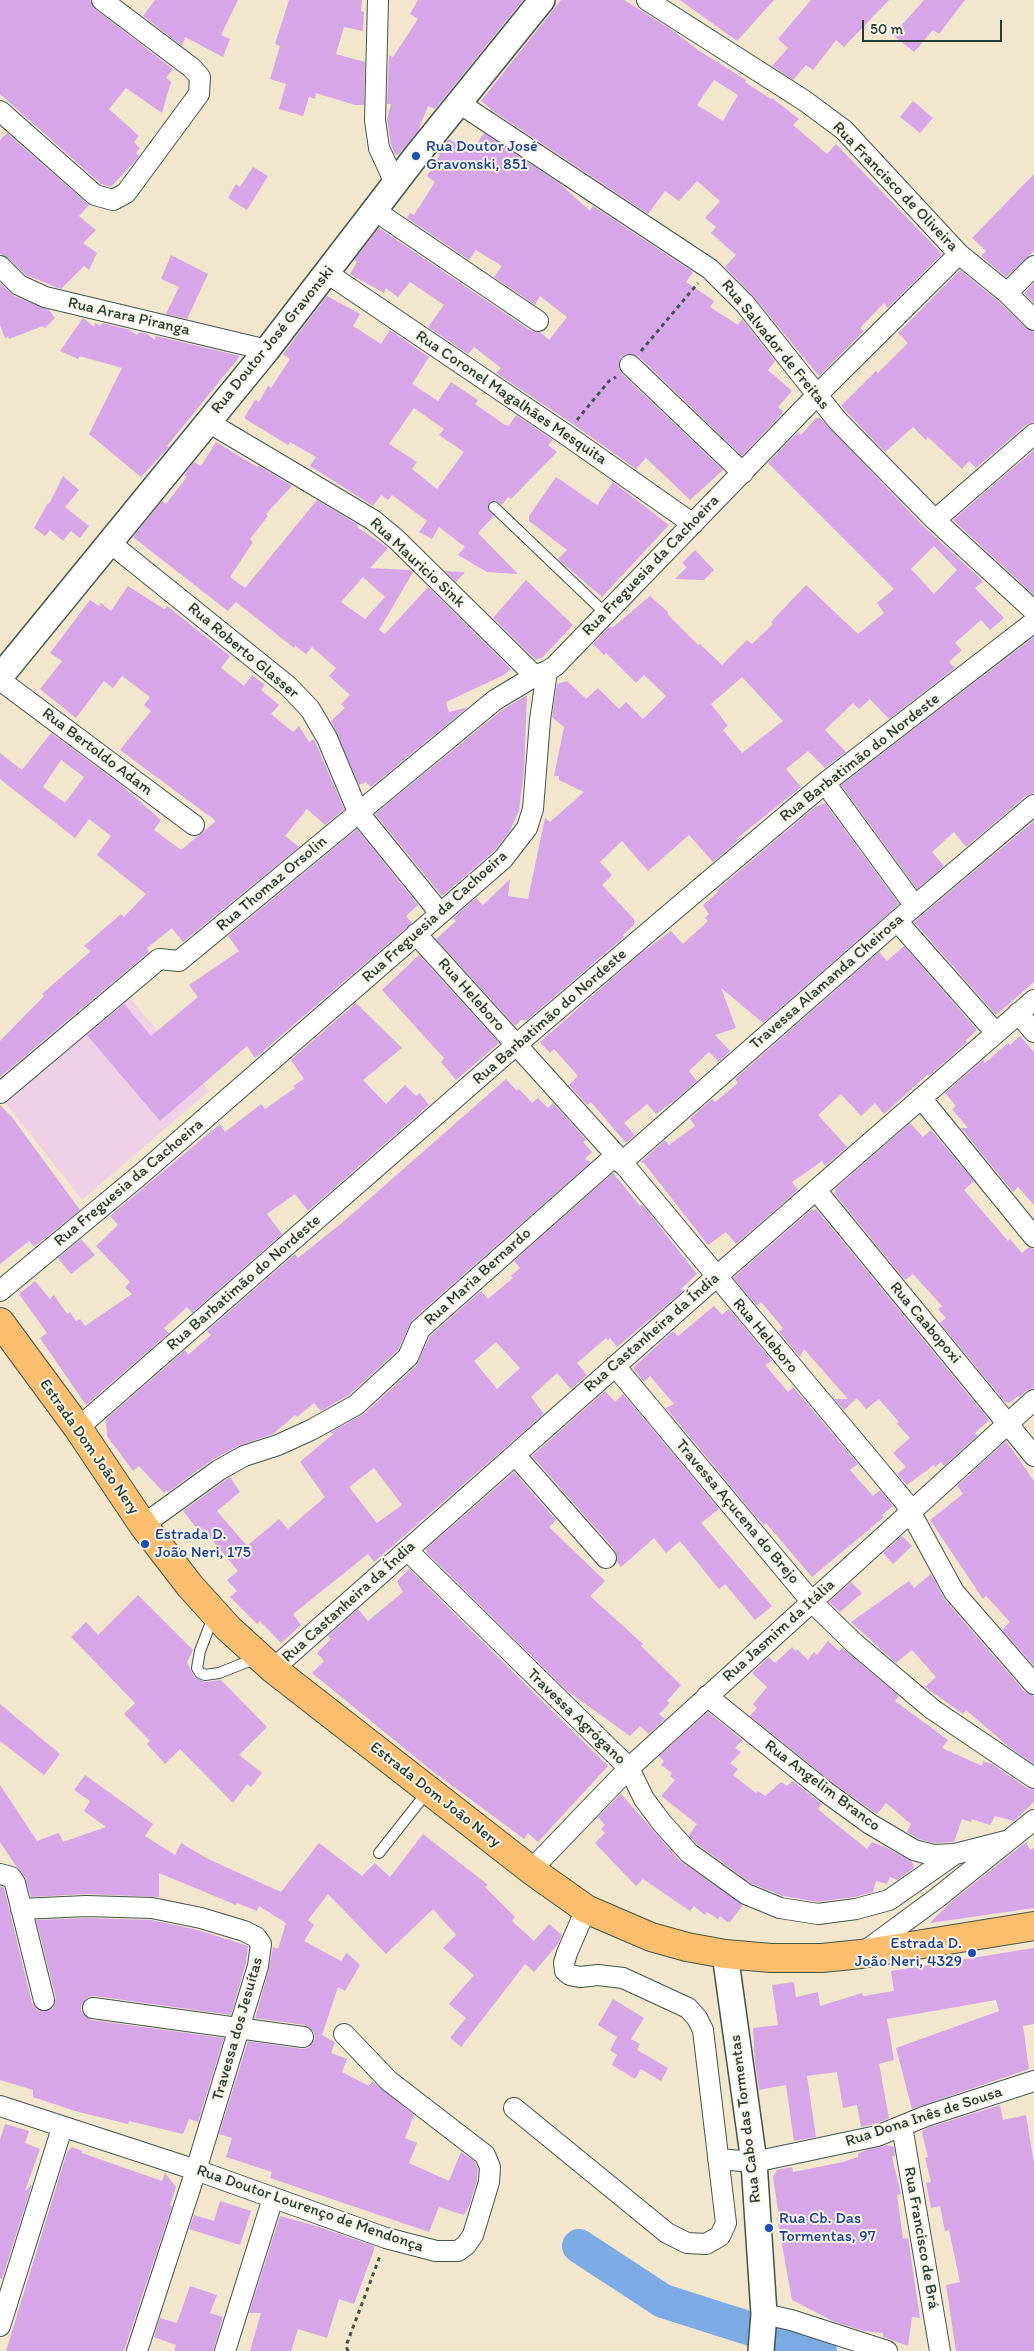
<!DOCTYPE html>
<meta charset="utf-8">
<style>
body{margin:0}
#map{position:relative;width:1034px;height:2351px;overflow:hidden;background:#f2e7cc;font-family:Itim,sans-serif}
canvas{display:block}
.scale{position:absolute;left:862px;top:20px;width:140px;height:22px;box-sizing:border-box;border:2px solid #1f3d34;border-top:0;padding-left:6px;font-size:15px;line-height:18px;white-space:nowrap;color:#1f3d34;-webkit-text-stroke:4px #fcf5e5;paint-order:stroke}
</style>
<div id="map">
<canvas width="1034" height="2351"></canvas>
<div class="scale">50 m</div>
</div>
<script>
const ctx = document.querySelector('canvas').getContext('2d');
ctx.lineJoin = 'round';
function fillPath(path, color) { ctx.fillStyle = color; ctx.fill(path, 'evenodd'); }
const poly = rows => new Path2D(rows.map(r => 'M' + r).join(''));
function strokePath(path, color, width, dash) { ctx.strokeStyle = color; ctx.lineWidth = width; ctx.lineCap = dash ? 'butt' : 'round'; ctx.setLineDash(dash || []); ctx.stroke(path); }
function write(font, color, halo, rows, align = 'center') {
  ctx.font = font + ' Itim,sans-serif'; ctx.lineWidth = 4; ctx.setLineDash([]); ctx.textBaseline = 'middle'; ctx.strokeStyle = halo; ctx.fillStyle = color; for (const [text, x, y, turn = 0] of rows) {
    ctx.save(); ctx.translate(x, y); ctx.rotate((+turn || 0) * Math.PI / 180); ctx.textAlign = isNaN(turn) ? turn : align; if (halo) ctx.strokeText(text, 0, 0); ctx.fillText(text, 0, 0); ctx.restore();
  }
}
fillPath(poly([
 [130,998,209,1091,82,1200,4,1101]
]), '#efd0e6');
strokePath(poly([
 [579,2246,663,2301,820,2351]
]), '#7caae5', 34);
fillPath(poly([
 [0,0,90,0,95,9,173,69,166,78,171,82,162,113,126,88,109,109,139,136,134,142,140,148,136,153,139,156,136,160,111,187,101,184,0,94],
 [155,0,238,0,221,35,230,39,223,57,185,37,182,46,143,16],
 [289,0,362,0,361,11,364,12,363,31,344,27,336,54,365,62,364,105,355,105,316,93,315,99,309,97,303,116,279,109,286,84,270,79,280,46,275,44],
 [418,0,523,0,435,109,428,106,418,131,398,155,395,154,391,145,387,119,391,104,387,104,389,55,393,57,418,19,410,14],
 [561,0,624,0,672,30,698,50,746,80,745,82,771,99,772,98,799,119,793,125,827,154,836,144,942,254,888,308,884,303,860,328,864,331,819,376,754,297,725,267,736,255,711,233,716,227,705,218,720,201,697,181,679,201,665,191,648,214,496,113,481,101],
 [714,80,738,95,723,121,697,105],
 [680,0,774,0,737,41],
 [811,0,889,0,844,47,836,40,813,70,806,65,793,80,772,66,788,48,778,39],
 [924,0,965,0,939,34,933,30,914,52,893,35],
 [913,101,933,118,920,133,900,117],
 [7,133,89,205,79,216,96,230,83,243,97,253,89,270,84,266,61,289,26,275,8,258,0,254,0,140],
 [484,133,559,183,590,211,593,206,693,272,686,282,714,301,710,307,738,325,742,319,775,361,768,370,792,391,778,407,783,411,779,417,742,456,638,356,627,354,621,357,619,368,622,374,723,470,690,500,646,458,636,469,573,424,496,373,501,368,474,347,468,354,428,327,444,305,410,282,398,297,386,288,384,293,350,274,357,262,354,260,379,228,531,331,540,332,549,340,567,317,540,296,535,305,494,277,502,266,476,250,469,260,407,218,410,213,414,215,435,182,427,176,440,155,438,154,449,139,471,153],
 [253,167,268,176,247,210,228,198,236,184,240,187],
 [1034,174,1034,251,1006,277,981,256,986,251,972,238],
 [171,255,208,274,187,319,166,314,179,287,161,279],
 [960,270,999,302,1026,328,1034,332,1034,422,1026,425,976,468,969,461,962,469,928,437,926,440,913,427,885,452,841,406,876,371,878,373,908,343,898,333],
 [0,283,14,296,49,310,55,318,45,328,43,326,9,339,8,337,5,338,0,325],
 [1034,283,1034,303,1024,293],
 [327,296,360,314,353,326,381,344,390,330,429,357,412,384,438,401,451,382,478,400,475,404,505,425,509,426,516,415,553,440,548,445,557,452,511,499,508,497,502,505,495,500,489,503,488,509,494,516,478,533,518,574,487,572,458,555,465,547,439,527,432,539,419,532,427,521,392,495,388,500,381,495,373,506,310,466,316,457,290,442,288,445,283,442,244,418,255,400,259,402,268,386,271,388,290,359,283,354],
 [414,408,444,429,439,435,464,452,437,489,412,469,417,462,389,444],
 [83,318,93,326,96,323,100,326,103,323,130,330,137,335,140,332,147,334,155,340,156,336,240,356,167,446,169,447,141,477,89,434,122,368,80,356,78,359,60,351],
 [816,418,820,418,923,526,983,581,975,588,1004,618,990,630,981,620,955,643,962,650,949,662,955,668,889,719,870,699,859,709,853,703,825,730,846,752,825,768,808,751,786,769,801,787,735,840,742,837,713,862,689,835,648,871,622,841,600,862,612,875,602,885,634,919,634,925,623,935,624,937,527,1020,521,1020,515,1026,436,939,456,921,453,918,476,898,483,905,510,879,508,896,528,899,545,818,550,822,584,792,559,780,559,776,554,776,564,727,552,717,557,684,567,681,586,699,598,688,619,709,626,702,643,719,666,696,644,675,636,683,606,653,604,655,593,644,610,626,612,628,650,596,668,612,668,615,698,645,700,644,722,665,747,640,752,644,773,624,771,622,806,585,858,634,884,613,877,603,894,589,768,463,798,432,801,435],
 [934,546,957,570,934,594,911,569],
 [742,677,783,721,742,753,723,730,728,726,711,704],
 [216,442,257,467,258,465,292,486,266,514,268,516,250,539,253,542,230,577,245,588,317,500,358,525,357,527,388,548,370,568,410,570,413,572,379,630,385,634,428,587,511,669,504,675,446,702,449,712,468,707,371,787,366,782,359,785,331,721,345,708,341,704,350,695,329,676,336,668,312,647,306,654,295,646,294,648,236,602,228,611,133,537,162,501,166,504,187,477,184,475,194,462,201,466],
 [363,577,385,597,365,619,341,602],
 [1034,450,1034,595,953,520],
 [63,476,79,490,65,507,89,526,80,538,71,531,63,541,50,530,45,536,34,528,48,503,49,504],
 [556,477,597,505,613,482,669,525,602,597,558,559,567,550,529,521,529,516],
 [695,550,714,570,704,580,675,579,687,567,682,563],
 [445,571,465,572,456,582],
 [526,580,573,625,543,657,536,660,493,618],
 [128,586,164,609,167,606,230,656,221,668,244,686,252,675,265,685,261,690,279,705,271,714,293,732,299,726,309,742,314,739,344,809,325,825,307,809,285,836,299,847,183,942,172,928,147,948,149,952,0,1077,0,1041,44,996,42,994,91,951,84,946,121,914,124,917,146,894,97,855,111,836,89,819,75,838,0,779,0,753,22,770,51,733,121,785,161,820,154,830,181,850,216,821,120,750,151,711,144,705,150,697,122,676,113,688,104,681,76,718,40,689,62,661,50,653,90,600,99,606,101,603,111,611],
 [61,760,84,777,65,803,43,787],
 [1034,637,1034,793,1026,796,966,847,954,832,932,852,944,866,917,889,841,785],
 [527,695,524,771,519,810,510,831,494,851,442,896,375,814,502,710],
 [825,803,899,904,763,1023,721,988,736,1028,715,1035,730,1051,719,1062,709,1052,689,1071,697,1081,675,1100,656,1114,647,1104,624,1123,635,1135,626,1143,591,1102,587,1105,570,1086,570,1084,578,1076,554,1049,550,1053,540,1042,640,954,671,931,683,944,708,921,705,918,709,914,703,905,718,892,717,890,815,807],
 [1034,821,1034,982,996,1015,914,922],
 [357,829,418,905,406,916,412,923,255,1058,247,1046,160,1121,87,1035,124,1004,151,1036,198,997,189,985,239,951,228,936],
 [904,946,977,1030,966,1040,967,1042,929,1076,928,1074,884,1114,875,1103,861,1116,841,1094,818,1115,847,1147,825,1166,822,1161,792,1182,798,1190,736,1244,726,1232,708,1245,644,1163,641,1162,665,1140,669,1145,695,1126,690,1119,712,1099,715,1102,738,1083,735,1079,879,952,887,961],
 [419,955,499,1043,456,1080,441,1062,444,1058,382,990],
 [356,1003,402,1048,363,1080,386,1104,405,1085,416,1096,420,1093,429,1105,308,1211,295,1194,267,1214,282,1234,192,1313,187,1307,164,1328,169,1333,86,1405,40,1338,47,1333,19,1294,35,1281,50,1299,54,1295,67,1314,70,1312,76,1321,80,1319,85,1326,132,1294,125,1287,130,1282,96,1246,118,1225,110,1216,220,1124,225,1132,261,1104,265,1109,295,1088,293,1086,304,1079,291,1060],
 [1020,1036,1034,1052,1034,1205,1018,1187,1013,1192,961,1128,968,1128,952,1109,956,1106,945,1093,983,1060,985,1063,1008,1043,1010,1045],
 [506,1079,517,1091,519,1089,532,1103,538,1098,548,1108,553,1103,586,1140,583,1142,592,1152,585,1159,591,1162,412,1320,398,1350,349,1395,321,1411,314,1403,297,1417,295,1415,273,1434,238,1446,212,1460,168,1492,166,1491,164,1493,139,1466,133,1471,107,1436,106,1419,185,1350,188,1355,211,1335,207,1331,295,1254,298,1258,343,1222],
 [0,1105,11,1116,80,1210,39,1243,33,1246,29,1241,0,1264],
 [910,1123,923,1137,931,1130,974,1181,964,1190,1008,1241,1010,1239,1022,1253,1029,1247,1034,1249,1034,1388,1026,1391,1019,1397,1018,1396,1009,1403,1005,1402,940,1323,946,1318,938,1309,942,1306,913,1274,905,1280,834,1193,836,1191,835,1189],
 [613,1173,640,1206,642,1205,645,1208,697,1274,681,1289,683,1291,617,1347,610,1338,608,1340,606,1338,577,1363,587,1375,571,1389,557,1373,531,1397,544,1414,374,1562,368,1554,293,1614,301,1625,281,1643,260,1621,257,1624,230,1597,237,1591,227,1580,238,1571,202,1528,199,1531,183,1511,230,1477,240,1492,217,1511,247,1546,279,1519,288,1529,325,1497,300,1462,333,1434,331,1432,364,1414,416,1366,430,1336,481,1291,488,1299,513,1278,511,1276,520,1268,514,1261],
 [496,1342,520,1368,497,1389,474,1361],
 [374,1468,402,1505,377,1523,349,1487],
 [812,1209,813,1211,816,1209,989,1420,974,1434,978,1435,944,1466,941,1462,935,1467,934,1465,907,1485,897,1474,906,1467,893,1453,910,1438,897,1424,899,1422,879,1399,866,1409,857,1398,844,1410,834,1399,848,1399,804,1349,800,1357,779,1332,783,1328,761,1302,757,1306,733,1278],
 [81,1239,95,1255,71,1274,58,1258],
 [714,1306,722,1315,729,1309,772,1361,765,1365,788,1392,793,1387,858,1464,850,1470,873,1496,880,1490,893,1506,882,1515,884,1517,812,1577,766,1523,764,1525,752,1512,666,1408,674,1404,650,1376,644,1382,633,1368,673,1331,678,1336],
 [605,1391,615,1402,623,1394,719,1509,701,1523,772,1606,755,1620,725,1584,719,1589,680,1541,666,1553,654,1538,621,1567,617,1562,615,1550,532,1456],
 [1006,1441,1034,1481,1034,1666,1002,1630,1010,1622,986,1596,983,1599,930,1520,963,1494,957,1486],
 [514,1472,556,1520,549,1527,605,1581,590,1596,643,1644,641,1646,681,1685,667,1701,670,1703,659,1714,665,1719,649,1734,640,1726,630,1736,566,1690,427,1553,426,1549],
 [902,1536,912,1546,893,1564,883,1553],
 [409,1569,608,1766,538,1842,528,1833,524,1839,431,1770,312,1673,324,1661,317,1653,331,1639,328,1636,358,1609,368,1621,403,1592,397,1581],
 [931,1574,945,1600,1025,1692,1034,1696,1034,1764,1009,1747,966,1710,963,1714,925,1687,936,1677,912,1650,896,1663,851,1622,909,1581,914,1588],
 [851,1582,862,1593,840,1612,829,1602],
 [138,1595,193,1650,187,1662,194,1677,205,1682,221,1680,267,1727,239,1755,262,1773,251,1787,247,1784,233,1803,180,1749,165,1764,147,1744,150,1741,124,1714,135,1703,71,1637,86,1622,98,1635],
 [828,1641,839,1651,842,1648,899,1696,895,1701,948,1740,942,1748,982,1766,983,1761,992,1764,1027,1788,1034,1790,1034,1802,1014,1821,995,1816,990,1825,972,1819,971,1822,962,1819,954,1842,934,1843,919,1839,907,1832,911,1824,886,1803,877,1814,833,1783,750,1716,757,1708,753,1704,767,1687,752,1673,769,1657,775,1663,792,1647,795,1651,797,1649,808,1660,814,1652,817,1655],
 [0,1704,60,1754,44,1775,0,1741],
 [708,1712,742,1740,735,1748,741,1752,730,1763,738,1769,733,1775,756,1793,758,1791,765,1796,781,1782,787,1786,793,1781,822,1804,818,1809,826,1816,867,1849,872,1842,887,1848,912,1862,914,1868,897,1880,890,1877,887,1884,876,1881,873,1892,854,1897,818,1902,783,1896,752,1884,697,1844,689,1835,697,1824,661,1796,675,1780,670,1776,672,1773,661,1765,664,1761,659,1756],
 [85,1775,153,1824,145,1836,175,1855,181,1843,208,1859,281,1892,319,1843,362,1876,375,1863,390,1877,423,1834,488,1885,485,1887,515,1917,512,1921,534,1941,549,1924,562,1935,558,1944,534,1972,525,1964,461,2047,450,2038,466,2018,449,2004,474,1975,443,1948,456,1935,433,1909,386,1954,328,1894,308,1920,314,1925,304,1941,341,1961,347,1953,360,1965,345,1991,338,1987,322,2035,335,2042,331,2053,347,2059,342,2072,369,2086,372,2081,414,2115,405,2138,417,2143,409,2163,449,2181,461,2152,475,2162,478,2169,477,2180,470,2204,464,2215,439,2207,429,2232,270,2178,272,2172,226,2157,232,2138,219,2134,248,2041,302,2049,308,2048,315,2039,314,2032,305,2025,255,2018,269,1969,273,1947,278,1949,286,1923,259,1906,257,1911,237,1903,236,1905,159,1873,159,1897,86,1894,31,1897,25,1877,16,1866,0,1842,0,1785,37,1841,59,1833,63,1842,106,1827,84,1811,90,1801,74,1790],
 [621,1794,680,1861,743,1905,730,1922,727,1922,720,1916,718,1919,707,1912,705,1915,694,1906,690,1911,643,1879,636,1886,595,1843,605,1833,601,1829,605,1825,598,1817],
 [1026,1842,1030,1850,1034,1848,1034,1908,930,1923,950,1903],
 [0,1886,4,1888,32,2003,36,2009,41,2011,53,2008,56,1998,36,1920,86,1918,151,1920,198,1930,248,1946,246,1963,231,2015,95,1996,88,1997,81,2006,82,2013,91,2020,224,2038,198,2122,189,2119,183,2134,129,2121,128,2124,75,2111,33,2097,33,2090,0,2080],
 [1034,1948,1034,2024,1023,2026,1029,2069,912,2109,896,2048,999,2011,996,2000,887,2019,894,2060,879,2064,889,2118,878,2123,861,2127,857,2105,843,2108,837,2072,807,2076,816,2137,794,2141,786,2085,759,2090,755,2062,753,2028,778,2025,772,1985,794,1982,796,1997,818,1992,820,2006,862,1993,863,1996,894,1991,891,1971],
 [613,1999,644,2018,631,2039,640,2044,637,2050,668,2068,661,2081,641,2069,635,2079,612,2065,617,2055,610,2050,617,2037,598,2025],
 [1000,2105,1003,2120,1026,2115,1034,2164,1034,2351,956,2351,946,2285,960,2282,949,2230,945,2231,940,2206,931,2208,926,2183,931,2182,925,2158,928,2157,922,2133,923,2130,930,2127],
 [5,2124,29,2131,25,2143,40,2149,25,2191,32,2185,2,2279,0,2278,0,2140],
 [887,2145,894,2147,895,2156,892,2157,901,2194,897,2195,903,2239,908,2238,920,2318,912,2317,908,2346,883,2337,883,2333,864,2331,835,2322,792,2300,777,2217,779,2217,773,2177,777,2170,792,2167,793,2172,843,2162,858,2157,858,2154,866,2150],
 [72,2147,82,2151,82,2153,162,2181,165,2173,176,2187,170,2205,172,2206,124,2351,6,2351,67,2152],
 [220,2201,251,2211,240,2245,189,2229,194,2215,214,2221],
 [280,2216,313,2225,374,2246,374,2250,354,2304,339,2299,327,2338,298,2329,291,2351,250,2351,261,2313,249,2313],
 [190,2286,217,2295,210,2313,223,2317,213,2351,174,2351,176,2345,154,2337,160,2318,177,2323]
]), '#d6a6e8');
const service = poly([
 [494,507,605,613],
 [213,1617,200,1651,197,1668,200,1673,205,1675,219,1673,257,1658],
 [379,1853,428,1791]
]);
const minor = poly([
 [378,0,375,120,379,148,395,183],
 [647,0,805,101,844,130,959,254,1007,293,1034,320],
 [459,103,710,269,745,304,837,420,935,520,1034,611],
 [0,111,95,195,113,200,126,193,199,94,200,77,192,68,102,0],
 [374,210,538,321],
 [0,266,19,285,45,297,267,350],
 [327,273,565,434,693,524],
 [1007,293,1034,266],
 [630,365,743,473],
 [208,422,373,520,396,539,535,676],
 [935,520,1034,434],
 [109,542,288,686,310,709,327,738,358,812,440,913],
 [0,680,194,825],
 [825,783,915,906],
 [897,921,996,1033],
 [416,934,616,1155,905,1502,954,1592,1034,1684],
 [1018,1013,1034,1032],
 [0,1093,159,959,179,961,495,700,535,676,547,671],
 [921,1098,1034,1237],
 [621,1163,897,921,1034,805],
 [816,1190,1034,1456],
 [0,1291,140,1175,503,859,527,828,533,809,540,720,547,671,555,666,820,392,959,254],
 [615,1366,811,1601,854,1643,932,1709,1034,1778],
 [78,1428,516,1045,679,906,825,783,1034,622],
 [515,1455,606,1558],
 [143,1525,219,1470,244,1456,278,1445,311,1430,356,1405,408,1357,420,1329,616,1155],
 [408,1551,629,1768,644,1799,662,1823,689,1853,746,1894,780,1908,818,1914,856,1909,889,1900,955,1854],
 [273,1669,716,1277,1034,1000],
 [707,1696,826,1792,870,1824,914,1850,933,1855,955,1854,1006,1841],
 [531,1870,629,1768,1034,1400],
 [0,1874,11,1877,15,1883,44,2000],
 [21,1909,86,1906,152,1908,201,1918,244,1931,256,1937,261,1944,258,1966,196,2170,137,2351],
 [865,1951,937,1898,1034,1820],
 [93,2008,303,2037],
 [0,2106,196,2170,386,2238,436,2251,458,2251,466,2245,473,2235,489,2182,490,2167,485,2155,389,2081,344,2034],
 [514,2108,667,2233,687,2243,706,2244,720,2236,726,2223,703,2030,697,2018,688,2008,623,1978,598,1975,580,1977,570,1975,565,1971,564,1963,567,1953,586,1909],
 [902,2126,940,2351],
 [718,2159,754,2162,877,2136,926,2116,1034,2081],
 [764,2314,791,2320,887,2351],
 [0,2326,62,2128],
 [225,2351,273,2198]
]);
const tertiary = poly([
 [0,677,267,350,416,156,542,0],
 [725,1954,754,2162,764,2314,761,2351]
]);
const primary = poly([
 [0,1322,78,1428,143,1525,190,1586,228,1628,273,1669,531,1870,586,1909,651,1937,687,1947,725,1954,771,1958,822,1958,861,1954,1034,1926]
]);
strokePath(service, '#3f564b', 12);
strokePath(minor, '#3f564b', 22);
strokePath(tertiary, '#3f564b', 28);
strokePath(primary, '#3f564b', 30);
strokePath(poly([
 [641,351,698,283],
 [577,420,609,381,616,377],
 [348,2351,346,2346,380,2256]
]), '#3f564b', 3, [4, 4]);
strokePath(service, '#fff', 10);
strokePath(minor, '#fff', 20);
strokePath(tertiary, '#fff', 25);
strokePath(primary, '#fbbd6e', 28);
for (const [x, y, r, color] of [
 [416,156,5,"#1a4fb4"],
 [145,1544,5,"#1a4fb4"],
 [972,1953,5,"#1a4fb4"],
 [769,2228,5,"#1a4fb4"]
]) { const dot = new Path2D(); dot.arc(x, y, r, 0, 2 * Math.PI); ctx.fillStyle = color; ctx.fill(dot); strokePath(dot, '#fcf5e5', 2); }
write('16px', '#164399', '#fcf5e5', [
 ["Rua Doutor José",426,147],
 ["Gravonski, 851",426,165],
 ["Estrada D.",155,1535],
 ["João Neri, 175",155,1553],
 ["Estrada D.",962,1944,"right"],
 ["João Neri, 4329",962,1962,"right"],
 ["Rua Cb. Das",779,2219],
 ["Tormentas, 97",779,2237]
], 'left');
write('16px', '#1f3d34', '#fcf5e5', [
 ["Rua Francisco de Oliveira",895,187,46],
 ["Rua Arara Piranga",129,317,13],
 ["Rua Doutor José Gravonski",273,340,-51],
 ["Rua Salvador de Freitas",775,345,51],
 ["Rua Coronel Magalhães Mesquita",511,398,34],
 ["Rua Mauricio Sink",417,563,43],
 ["Rua Freguesia da Cachoeira",651,566,-46],
 ["Rua Roberto Glasser",243,651,40],
 ["Rua Bertoldo Adam",97,752,37],
 ["Rua Barbatimão do Nordeste",860,758,-38],
 ["Rua Thomaz Orsolin",272,884,-40],
 ["Rua Freguesia da Cachoeira",435,917,-42],
 ["Travessa Alamanda Cheirosa",827,982,-41],
 ["Rua Heleboro",471,995,48],
 ["Rua Barbatimão do Nordeste",550,1017,-41],
 ["Rua Freguesia da Cachoeira",129,1183,-40],
 ["Rua Maria Bernardo",478,1277,-42],
 ["Rua Barbatimão do Nordeste",244,1283,-41],
 ["Rua Caabopoxi",925,1323,50],
 ["Rua Castanheira da Índia",652,1333,-41],
 ["Rua Heleboro",765,1336,50],
 ["Estrada Dom João Nery",89,1447,55],
 ["Travessa Açucena do Brejo",737,1512,50],
 ["Rua Castanheira da Índia",349,1602,-42],
 ["Rua Jasmim da Itália",779,1631,-42],
 ["Travessa Agrógano",576,1717,44],
 ["Rua Angelim Branco",822,1786,37],
 ["Estrada Dom João Nery",435,1795,38],
 ["Travessa dos Jesuítas",238,2029,-74],
 ["Rua Dona Inês de Sousa",924,2117,-18],
 ["Rua Cabo das Tormentas",746,2119,-97],
 ["Rua Doutor Lourenço de Mendonça",310,2209,19],
 ["Rua Francisco de Brá",921,2238,80]
]);
</script>
